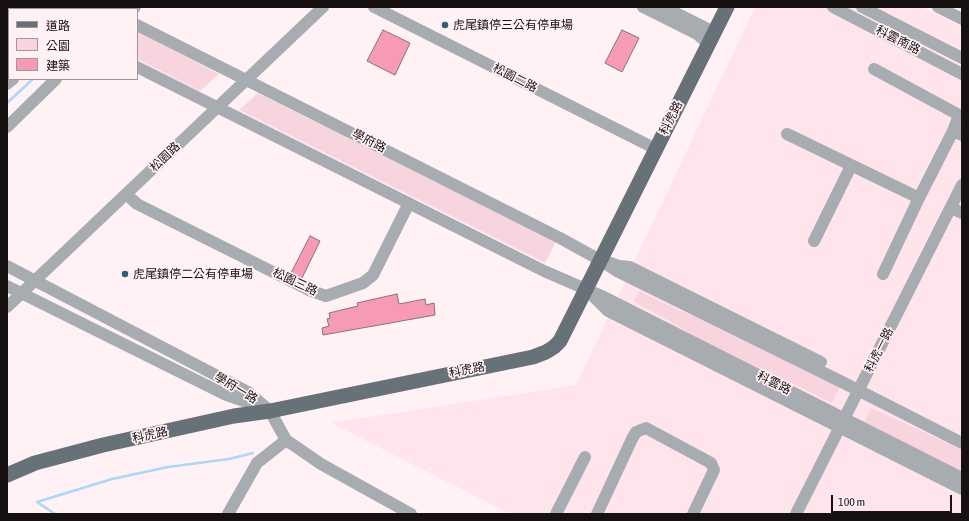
<!DOCTYPE html>
<meta charset="utf-8">
<style>
body{margin:0}
#map{position:relative;width:969px;height:521px;overflow:hidden;background:#fff1f4;font-family:"Asap Condensed","Noto Sans TC",sans-serif}
canvas{display:block}
.frame{position:absolute;inset:0;border:8px solid #161011;pointer-events:none}
.legend{position:absolute;left:8px;top:8px;width:130px;height:72px;box-sizing:border-box;background:#fff1f4;border:1px solid #a29799;margin:0;padding:5px 7px;list-style:none;font-size:12px;color:#161011}
.legend li{display:flex;align-items:center;gap:8px;height:20px}
.legend b{width:20px;border:1px solid #a29799}
.scale{position:absolute;left:831px;top:495px;width:121px;height:18px;box-sizing:border-box;border:2px solid #161011;border-top:0;padding-left:5px;font-size:12px;line-height:14px;white-space:nowrap;color:#161011;-webkit-text-stroke:3px #fff1f4;paint-order:stroke}
</style>
<div id="map">
<canvas width="969" height="521"></canvas>
<div class="frame"></div>
<ul class="legend">
<li><b style="height:5px;background:#667178"></b>道路</li>
<li><b style="height:11px;background:#f8d4de"></b>公園</li>
<li><b style="height:11px;background:#f79ab6"></b>建築</li>
</ul>
<div class="scale">100 m</div>
</div>
<script>
const ctx = document.querySelector('canvas').getContext('2d');
ctx.lineJoin = 'round';
function fillPath(path, color) { ctx.fillStyle = color; ctx.fill(path, 'evenodd'); }
const poly = rows => new Path2D(rows.map(r => 'M' + r).join(''));
function strokePath(path, color, width, dash) { ctx.strokeStyle = color; ctx.lineWidth = width; ctx.lineCap = dash ? 'butt' : 'round'; ctx.setLineDash(dash || []); ctx.stroke(path); }
function write(font, color, halo, rows, align = 'center') {
  ctx.font = font + ' "Asap Condensed","Noto Sans TC",sans-serif'; ctx.lineWidth = 3.5; ctx.setLineDash([]); ctx.textBaseline = 'middle'; ctx.strokeStyle = halo; ctx.fillStyle = color; for (const [text, x, y, turn = 0] of rows) {
    ctx.save(); ctx.translate(x, y); ctx.rotate((+turn || 0) * Math.PI / 180); ctx.textAlign = isNaN(turn) ? turn : align; if (halo) ctx.strokeText(text, 0, 0); ctx.fillText(text, 0, 0); ctx.restore();
  }
}
fillPath(poly([
 [755,7,922,7,962,27,962,514,511,514,331,423,576,385]
]), '#ffe4eb');
fillPath(poly([
 [138,31,219,74,200,91,137,59,137,33],
 [258,93,556,242,545,263,239,110],
 [639,291,683,312,706,321,840,387,832,403,792,383,773,377,698,338,668,320,634,302],
 [871,408,916,428,962,450,962,472,864,422]
]), '#f8d4de');
strokePath(poly([
 [7,103,33,79],
 [55,514,37,502,112,479,168,467,229,459,253,453]
]), '#a8d8fa', 2.5);
const building = poly([
 [383,30,410,43,395,75,367,61,383,30],
 [622,30,639,38,622,72,605,63,622,30],
 [310,236,320,241,302,278,291,273,310,236],
 [397,294,399,304,425,299,426,305,434,303,435,315,323,335,322,328,329,326,327,319,330,318,329,313,358,306,357,303,397,294]
]);
fillPath(building, '#f79ab6');
strokePath(building, '#847579', 1);
strokePath(poly([
 [45,7,47,9],
 [108,7,111,9],
 [374,7,656,149],
 [643,7,697,34,704,40,713,35,710,30,664,7],
 [833,7,962,74],
 [862,7,962,58],
 [938,7,962,19],
 [68,9,70,7],
 [87,9,89,7],
 [133,9,135,7],
 [137,25,560,238,600,260,617,271,840,381,962,443],
 [7,66,9,64],
 [137,67,544,271,604,297,962,478],
 [874,69,959,115,953,131],
 [7,84,13,79],
 [7,127,56,79],
 [787,134,919,198],
 [126,194,137,204,309,290,326,296,363,283,373,275,409,203],
 [951,208,962,213],
 [814,241,851,166],
 [611,263,619,266,630,267,821,362],
 [7,266,248,392,270,411,286,440,321,464,411,514],
 [883,274,919,198,953,131,962,135],
 [7,286,224,394,261,407],
 [592,295,608,311,962,489],
 [7,307,323,7],
 [228,514,257,463,286,440],
 [556,514,585,457],
 [597,514,632,439,636,432,646,428,711,463,714,470,693,514],
 [796,514,962,185]
]), '#a7acb1', 12);
strokePath(poly([
 [7,475,35,463,103,445,234,416,270,411,533,357,546,352,554,347,560,341,727,7]
]), '#667178', 15);
for (const [x, y, r, color] of [
 [445,25,4,"#2f5e7d"],
 [125,274,4,"#2f5e7d"]
]) { const dot = new Path2D(); dot.arc(x, y, r, 0, 2 * Math.PI); ctx.fillStyle = color; ctx.fill(dot); strokePath(dot, '#fff1f4', 1.5); }
write('12px', '#161011', '#fff1f4', [
 ["虎尾鎮停三公有停車場",453,25],
 ["虎尾鎮停二公有停車場",133,274]
], 'left');
write('12px', '#161011', '#fff1f4', [
 ["科雲南路",898,40,27],
 ["松園二路",515,78,27],
 ["科虎路",671,118,-63],
 ["學府路",369,141,27],
 ["松園路",165,157,-44],
 ["松園三路",295,282,25],
 ["科虎一路",879,350,-63],
 ["科虎路",467,370,-11],
 ["科雲路",774,383,27],
 ["學府一路",236,388,31],
 ["科虎路",150,435,-12]
]);
</script>
